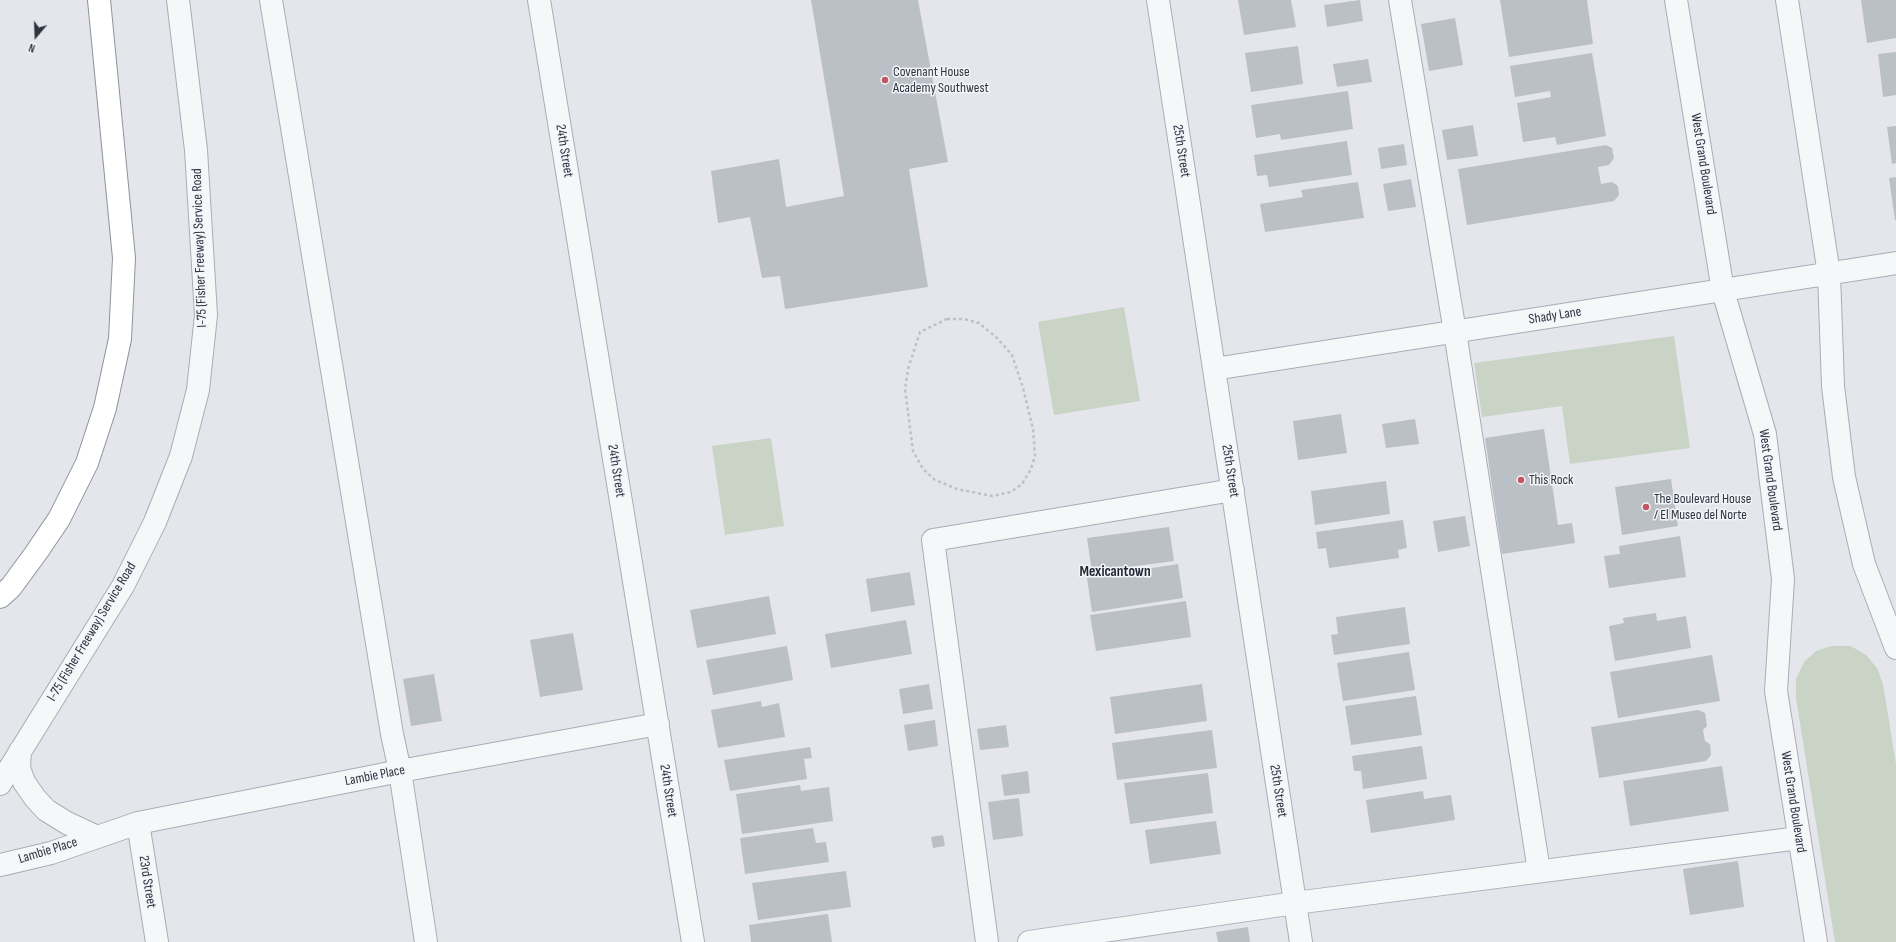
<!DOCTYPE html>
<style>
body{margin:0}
#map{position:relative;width:1896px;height:942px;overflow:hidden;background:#e4e6eb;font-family:"Sofia Sans Condensed",sans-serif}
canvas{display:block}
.north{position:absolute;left:16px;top:16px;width:40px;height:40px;-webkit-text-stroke:3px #f4f5f8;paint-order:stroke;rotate:199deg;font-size:11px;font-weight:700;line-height:16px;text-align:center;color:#2d3442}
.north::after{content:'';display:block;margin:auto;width:14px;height:18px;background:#2d3442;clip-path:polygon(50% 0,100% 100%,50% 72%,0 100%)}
</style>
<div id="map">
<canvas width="1896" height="942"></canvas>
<div class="north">N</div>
</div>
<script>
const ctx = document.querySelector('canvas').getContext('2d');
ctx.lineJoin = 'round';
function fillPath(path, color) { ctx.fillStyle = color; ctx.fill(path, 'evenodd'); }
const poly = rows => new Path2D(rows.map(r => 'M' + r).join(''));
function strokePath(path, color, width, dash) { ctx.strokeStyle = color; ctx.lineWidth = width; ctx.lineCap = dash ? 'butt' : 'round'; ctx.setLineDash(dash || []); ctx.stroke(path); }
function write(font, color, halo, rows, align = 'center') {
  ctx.font = font + ' "Sofia Sans Condensed",sans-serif'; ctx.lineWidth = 3; ctx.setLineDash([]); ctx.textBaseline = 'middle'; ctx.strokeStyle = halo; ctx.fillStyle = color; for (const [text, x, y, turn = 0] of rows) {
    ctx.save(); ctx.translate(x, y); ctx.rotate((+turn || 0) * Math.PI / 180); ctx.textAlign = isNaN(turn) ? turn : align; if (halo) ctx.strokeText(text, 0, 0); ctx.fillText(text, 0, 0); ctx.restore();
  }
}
fillPath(poly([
 [1124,307,1140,401,1054,415,1038,322],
 [1674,336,1690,448,1570,464,1562,406,1482,417,1474,363],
 [771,438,784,526,725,535,712,446],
 [1831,646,1851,646,1866,655,1877,668,1883,684,1896,764,1896,942,1835,942,1796,698,1796,679,1804,662,1816,651]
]), '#c9d4c6');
fillPath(poly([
 [811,0,918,0,948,162,909,169,928,287,785,309,780,276,762,278,750,217,718,223,711,171,779,159,786,207,844,196],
 [1238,0,1291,0,1296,27,1244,35],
 [1360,0,1363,21,1327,27,1324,5],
 [1500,0,1587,0,1593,44,1509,57],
 [1861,0,1896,0,1896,38,1867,43],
 [1455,18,1463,65,1429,71,1421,24],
 [1298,46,1303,84,1251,92,1245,53],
 [1896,52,1896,95,1883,97,1878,54],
 [1592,53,1606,136,1557,145,1555,137,1523,142,1517,103,1551,97,1550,91,1515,97,1510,66],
 [1368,59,1372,82,1337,87,1333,64],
 [1348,91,1353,129,1281,140,1280,134,1256,138,1251,105],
 [1473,125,1478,156,1447,160,1442,130],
 [1896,126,1896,163,1892,164,1887,127],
 [1347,141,1352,175,1269,187,1267,175,1257,176,1254,155],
 [1404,144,1407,165,1381,169,1378,148],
 [1606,145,1612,148,1614,158,1609,165,1598,167,1601,184,1612,182,1618,186,1619,195,1614,201,1467,225,1458,169],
 [1896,177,1896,220,1895,220,1889,178],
 [1411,179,1416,207,1388,211,1383,184],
 [1358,182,1364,218,1265,232,1260,204,1303,197,1301,190],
 [1341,414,1347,453,1298,460,1293,421],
 [1415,419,1419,444,1386,448,1382,424],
 [1544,429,1558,525,1572,523,1575,543,1502,554,1485,438],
 [1671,479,1678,526,1622,535,1615,487],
 [1386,481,1390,514,1315,525,1311,491],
 [1465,516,1470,546,1438,552,1433,521],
 [1403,520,1407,548,1398,550,1399,558,1329,568,1326,548,1318,549,1316,532],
 [1169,527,1174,561,1092,572,1087,538],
 [1680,536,1686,577,1609,588,1604,556,1620,554,1619,546],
 [1178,564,1183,598,1092,612,1087,578],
 [910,572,915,605,871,612,866,579],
 [769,596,776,634,697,648,690,610],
 [1186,601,1191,637,1096,651,1090,615],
 [1405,607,1410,644,1334,655,1331,635,1338,634,1336,617],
 [1656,613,1657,621,1686,616,1691,648,1615,661,1609,626,1624,623,1623,618],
 [906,620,912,654,831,668,825,634],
 [573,633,583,690,540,697,530,640],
 [787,646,793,680,713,695,706,660],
 [1409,652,1415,690,1343,701,1337,663],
 [1712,655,1720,701,1618,718,1610,672],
 [434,674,442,721,411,726,403,679],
 [929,684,933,709,903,714,899,689],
 [1202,684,1207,721,1115,734,1110,697],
 [1416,696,1422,735,1351,745,1345,706],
 [761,701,762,707,779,703,785,737,718,748,711,710],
 [1698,710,1705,713,1707,726,1703,730,1705,741,1710,744,1711,755,1706,761,1599,778,1591,727],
 [935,720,938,746,908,751,904,725],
 [1006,725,1009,747,980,750,977,729],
 [1212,730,1217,768,1117,780,1112,743],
 [1422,746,1427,779,1363,789,1361,771,1354,771,1352,756],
 [810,747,812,758,804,759,807,779,730,791,724,760],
 [1722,766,1729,811,1630,826,1623,781],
 [1028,771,1030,793,1004,796,1001,775],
 [1208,773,1213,813,1130,824,1124,783],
 [800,785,801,791,829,787,833,821,742,834,736,794],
 [1423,791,1424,799,1451,795,1455,820,1371,833,1366,800],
 [1019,798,1023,836,993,840,988,802],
 [1216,821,1221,854,1150,864,1145,830],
 [813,828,816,843,826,842,829,862,745,874,740,838],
 [943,835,945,846,933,848,931,837],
 [1738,861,1744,907,1690,915,1683,869],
 [846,871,851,907,758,920,752,883],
 [828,914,832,942,751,942,749,925],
 [1248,927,1250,942,1218,942,1216,932]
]), '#bbc0c7');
const minor = poly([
 [271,0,392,734,400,771,426,942],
 [539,0,693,942],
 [1158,0,1301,942],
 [1400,0,1455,332,1539,871],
 [1676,0,1723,291,1765,434,1783,579,1776,691,1816,942],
 [1787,0,1829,274,1833,386,1844,477,1864,564,1896,648],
 [1214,369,1896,263],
 [20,751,19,768,24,782,35,798,46,810,67,823,95,836],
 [0,784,123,586,155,522,181,456,198,390,206,315,196,150,178,0],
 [138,823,157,942],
 [0,865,51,853,138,823,400,771,658,724],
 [987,942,933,540,1233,490],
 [1029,942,1295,903,1799,838]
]);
const highway = poly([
 [0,597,11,587,36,553,59,519,87,463,105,408,120,339,124,258,99,0]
]);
strokePath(minor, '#a9adb5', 24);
strokePath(highway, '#8c94a0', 24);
strokePath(poly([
 [947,319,964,319,979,323,997,338,1012,355,1023,388,1033,429,1035,456,1031,469,1022,484,1011,492,992,496,957,489,935,480,923,469,913,451,905,389,908,369,920,332,947,319]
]), '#bec0c6', 2.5, [3, 3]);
strokePath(minor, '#f6f7f9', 22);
strokePath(highway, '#fff', 22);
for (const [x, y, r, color] of [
 [885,80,4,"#c45563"],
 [1521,480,4,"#c45563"],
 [1646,507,4,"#c45563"]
]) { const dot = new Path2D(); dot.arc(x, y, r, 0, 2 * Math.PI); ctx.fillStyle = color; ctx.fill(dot); strokePath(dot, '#f4f5f8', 1.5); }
write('14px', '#2d3442', '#f4f5f8', [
 ["Covenant House",893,72],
 ["Academy Southwest",893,88],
 ["This Rock",1529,480],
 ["The Boulevard House",1654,499],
 ["/ El Museo del Norte",1654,515]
], 'left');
write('14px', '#2d3442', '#f4f5f8', [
 ["24th Street",564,151,81],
 ["25th Street",1181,151,81],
 ["West Grand Boulevard",1703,164,81],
 ["I-75 (Fisher Freeway) Service Road",200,248,-92],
 ["Shady Lane",1555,316,-9],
 ["24th Street",616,471,81],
 ["25th Street",1230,471,81],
 ["West Grand Boulevard",1770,480,82],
 ["I-75 (Fisher Freeway) Service Road",92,632,-59],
 ["Lambie Place",375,776,-11],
 ["24th Street",668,791,81],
 ["25th Street",1278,791,81],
 ["West Grand Boulevard",1793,802,81],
 ["Lambie Place",48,851,-17],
 ["23rd Street",147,882,81]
]);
write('bold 15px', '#1f2533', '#f4f5f8', [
 ["Mexicantown",1115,572]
]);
</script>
